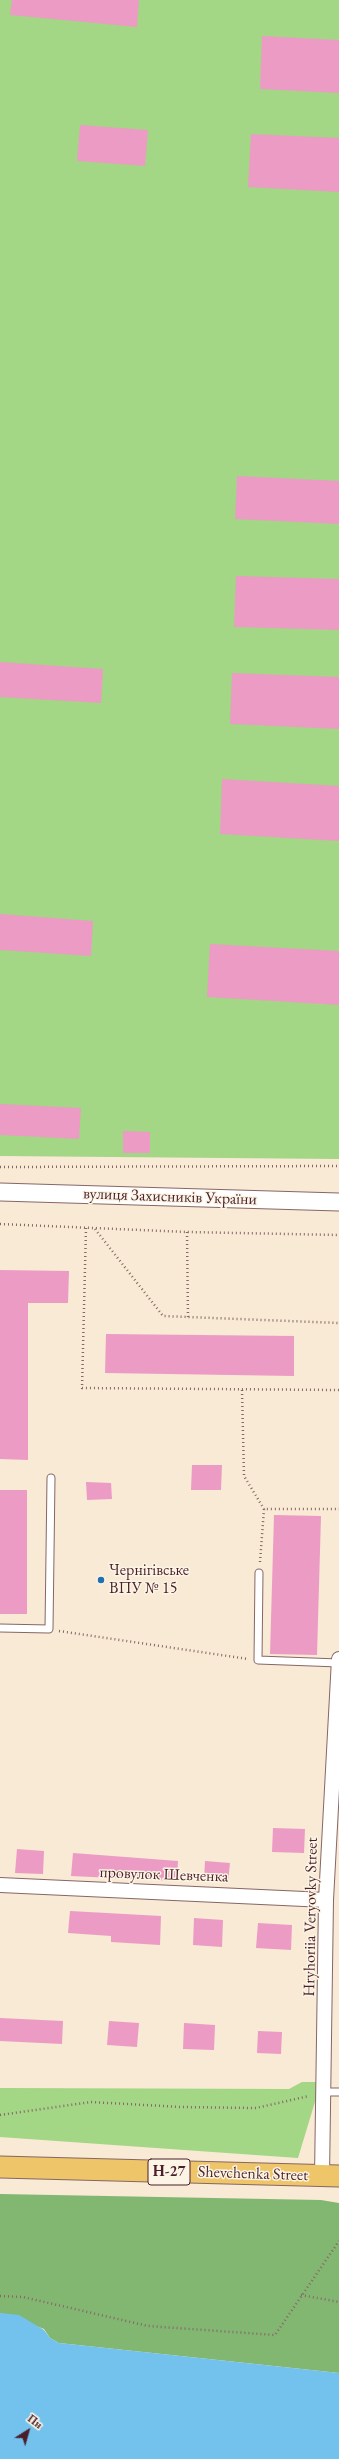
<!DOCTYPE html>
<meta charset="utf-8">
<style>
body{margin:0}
#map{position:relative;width:339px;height:2459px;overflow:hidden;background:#f8ead4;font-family:"EB Garamond",serif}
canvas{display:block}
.north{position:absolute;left:8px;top:2411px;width:40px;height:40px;-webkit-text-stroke:3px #fcf5e5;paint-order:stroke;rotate:37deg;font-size:11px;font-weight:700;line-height:16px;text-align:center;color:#4a1f2b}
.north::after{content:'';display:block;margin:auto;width:14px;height:18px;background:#4a1f2b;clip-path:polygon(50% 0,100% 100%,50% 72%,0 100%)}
</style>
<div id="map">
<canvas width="339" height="2459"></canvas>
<div class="north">Пн</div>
</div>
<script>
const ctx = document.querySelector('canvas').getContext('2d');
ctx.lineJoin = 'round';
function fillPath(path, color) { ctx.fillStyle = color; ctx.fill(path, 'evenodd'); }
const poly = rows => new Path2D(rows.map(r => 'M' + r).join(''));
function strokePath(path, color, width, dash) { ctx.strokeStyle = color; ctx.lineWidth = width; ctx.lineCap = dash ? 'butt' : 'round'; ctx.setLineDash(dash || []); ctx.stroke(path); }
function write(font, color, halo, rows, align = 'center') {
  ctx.font = font + ' "EB Garamond",serif'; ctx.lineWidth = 3; ctx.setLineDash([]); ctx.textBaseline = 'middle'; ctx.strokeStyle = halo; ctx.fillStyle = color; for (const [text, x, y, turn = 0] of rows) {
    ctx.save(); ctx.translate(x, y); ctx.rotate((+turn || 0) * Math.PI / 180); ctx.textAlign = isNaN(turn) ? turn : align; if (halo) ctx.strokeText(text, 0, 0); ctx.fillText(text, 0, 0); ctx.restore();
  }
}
fillPath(poly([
 [0,0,339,0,339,1159,0,1156],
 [302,2082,321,2082,298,2158,0,2137,0,2088,289,2089]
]), '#a3d685');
fillPath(poly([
 [0,2194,321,2200,339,2203,339,2373,59,2343,50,2338,44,2329,0,2313]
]), '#82b772');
fillPath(poly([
 [0,2313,19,2315,44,2330,50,2338,59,2343,339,2373,339,2459,0,2459]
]), '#72c2ed');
fillPath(poly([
 [12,0,139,0,137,27,10,15],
 [262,36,339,40,339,93,260,89],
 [80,125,148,130,145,166,77,161],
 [251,134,339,138,339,192,248,187],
 [237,476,339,481,339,524,235,519],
 [236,576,339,579,339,630,234,627],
 [0,662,103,669,101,703,0,697],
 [232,673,339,677,339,729,230,724],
 [222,779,339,786,339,841,220,834],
 [0,914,93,921,91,956,0,950],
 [210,944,339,951,339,1005,207,997],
 [0,1104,81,1108,79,1139,0,1135],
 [123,1131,150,1132,150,1153,123,1153],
 [0,1270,69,1271,68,1303,28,1303,28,1460,0,1459],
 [106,1334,294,1336,294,1376,105,1373],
 [192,1465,222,1465,221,1490,191,1490],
 [86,1482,111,1483,112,1499,87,1500],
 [0,1490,27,1490,27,1614,0,1614],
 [274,1515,321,1516,317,1655,270,1654],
 [273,1828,305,1829,304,1853,272,1852],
 [17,1849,44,1851,43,1874,15,1873],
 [73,1853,178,1861,177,1881,71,1876],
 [205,1861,230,1863,228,1882,204,1880],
 [70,1911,161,1916,160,1945,111,1942,111,1936,68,1933],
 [194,1918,223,1920,222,1947,193,1945],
 [258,1923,292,1925,291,1950,256,1948],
 [0,2018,63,2021,62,2044,0,2041],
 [109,2021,139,2023,137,2047,107,2045],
 [184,2023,215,2025,214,2050,183,2049],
 [258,2031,282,2032,281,2054,257,2053]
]), '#ec9bc5');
const service = poly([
 [259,1573,258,1660,339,1663],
 [0,1628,49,1629,51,1478],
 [325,2092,339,2092]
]);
const minor = poly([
 [0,1885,326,1900],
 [322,2176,326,1900,339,1659]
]);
const tertiary = poly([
 [0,1192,339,1202]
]);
const primary = poly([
 [0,2167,339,2176]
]);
strokePath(service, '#876666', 9);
strokePath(minor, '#876666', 16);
strokePath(tertiary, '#876666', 19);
strokePath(primary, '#876666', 23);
strokePath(poly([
 [0,1167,339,1166],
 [0,1224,187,1232,339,1235],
 [86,1228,82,1388,339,1390],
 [95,1229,163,1316,339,1323],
 [187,1232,188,1317],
 [242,1390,244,1476,264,1509],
 [260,1562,264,1509,339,1509],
 [59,1631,248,1659],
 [0,2115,91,2102,181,2107,256,2108,309,2096],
 [301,2295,339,2302],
 [0,2296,23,2297,148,2326,275,2335,339,2241]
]), '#876666', 2.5, [1, 3]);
strokePath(service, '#fff', 7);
strokePath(minor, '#fff', 14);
strokePath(tertiary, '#fff', 17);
strokePath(primary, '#eec569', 21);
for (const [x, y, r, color] of [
 [101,1580,4,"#1f6fb2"]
]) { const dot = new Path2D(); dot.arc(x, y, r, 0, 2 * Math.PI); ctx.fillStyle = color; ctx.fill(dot); strokePath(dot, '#fcf5e5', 1.5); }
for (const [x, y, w] of [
 [169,2172,42]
]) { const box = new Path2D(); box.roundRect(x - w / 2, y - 13, w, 26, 3); ctx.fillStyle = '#fcf5e5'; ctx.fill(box); strokePath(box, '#4a1f2b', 1); }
write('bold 15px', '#4a1f2b', null, [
 ["Н-27",169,2172]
]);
write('16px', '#4a1f2b', '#fcf5e5', [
 ["вулиця Захисників України",170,1197,2],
 ["провулок Шевченка",164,1875,2],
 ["Hryhoriia Veryovky Street",311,1917,-89],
 ["Shevchenka Street",253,2174,2]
]);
write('16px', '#4a1f2b', '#fcf5e5', [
 ["Чернігівське",109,1571],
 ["ВПУ № 15",109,1589]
], 'left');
</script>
